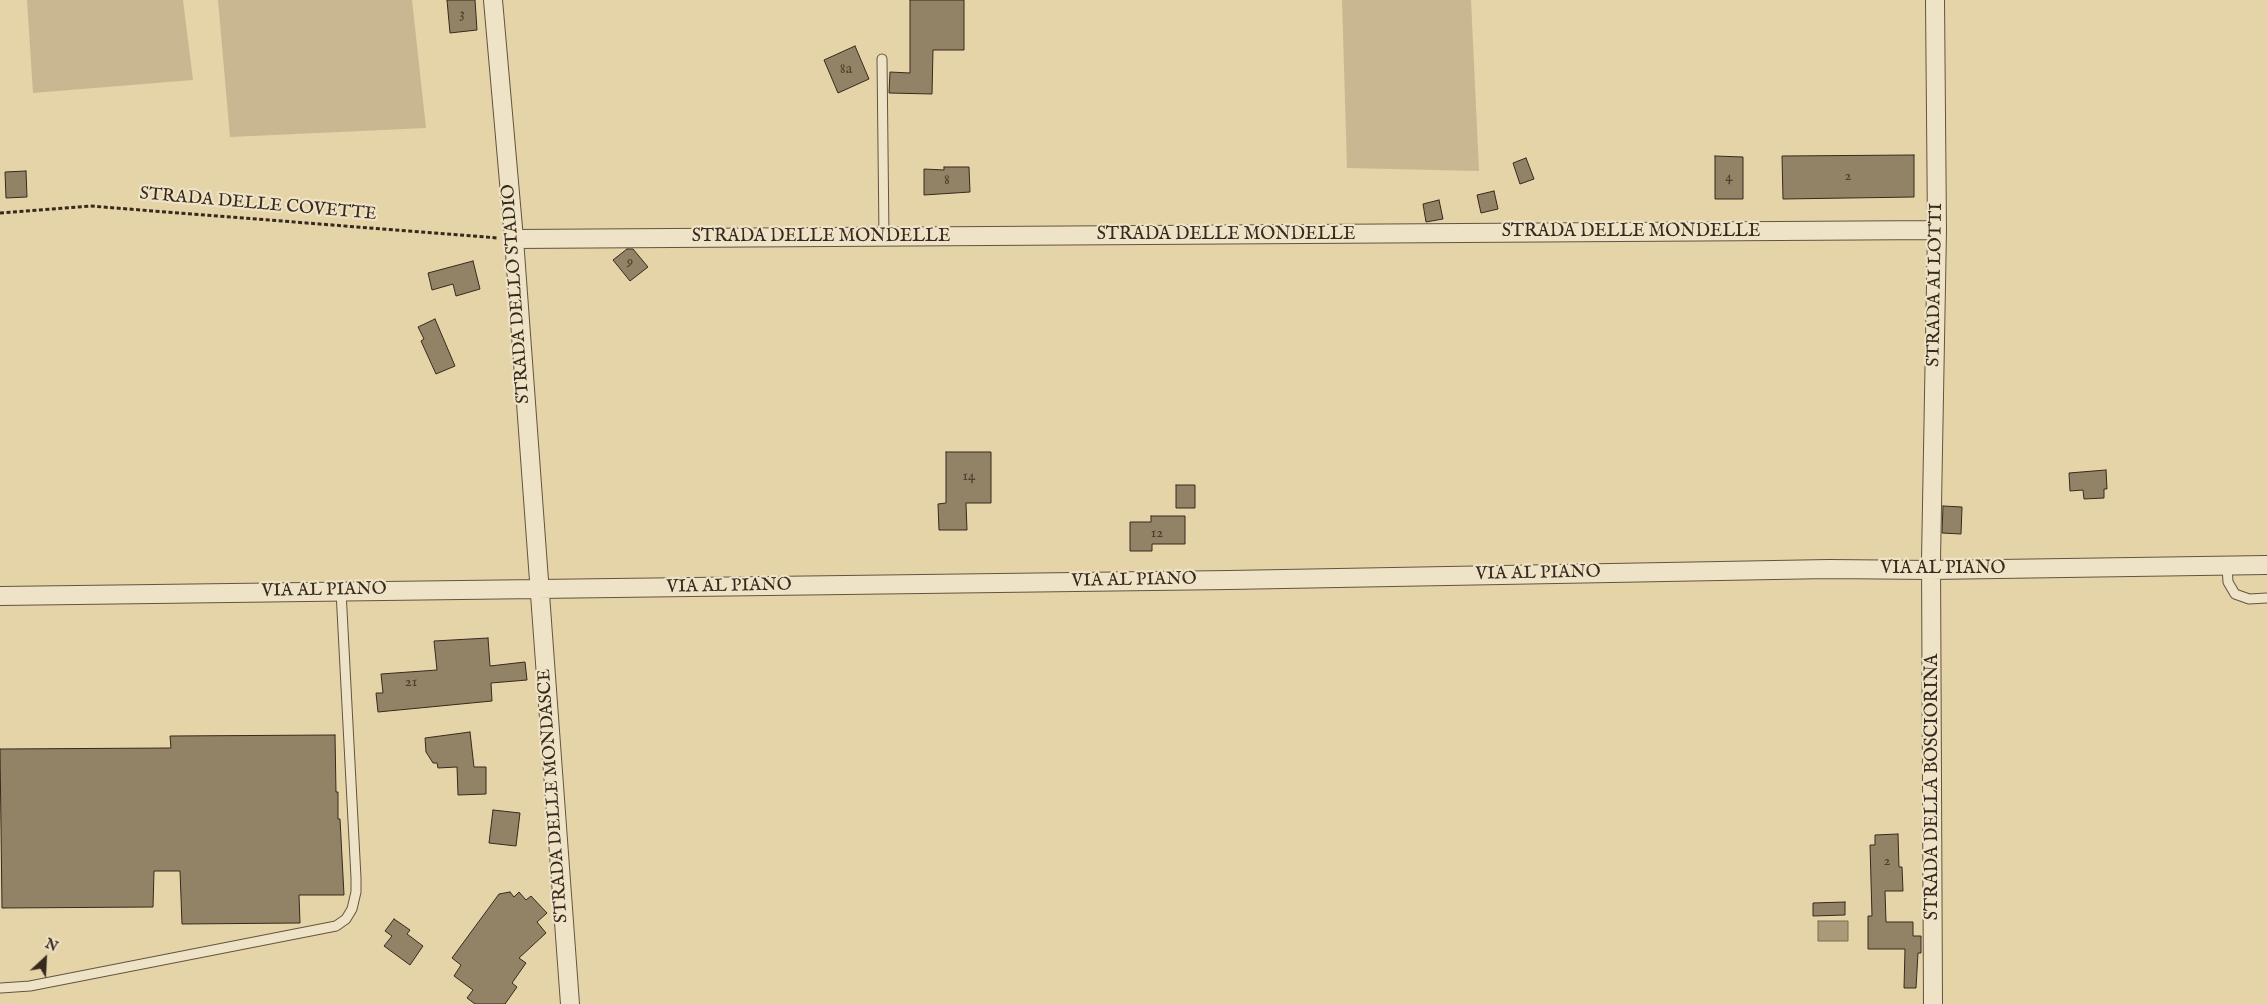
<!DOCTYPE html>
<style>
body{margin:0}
#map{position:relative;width:2267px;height:1004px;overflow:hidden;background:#e5d4a8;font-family:"IM FELL English",serif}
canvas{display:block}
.north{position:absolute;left:20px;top:934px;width:50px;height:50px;-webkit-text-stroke:4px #eee3c6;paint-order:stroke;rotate:25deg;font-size:14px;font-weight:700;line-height:20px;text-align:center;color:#38291e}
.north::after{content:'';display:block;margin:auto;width:18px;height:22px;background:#38291e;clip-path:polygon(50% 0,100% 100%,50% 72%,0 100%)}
</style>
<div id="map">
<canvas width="2267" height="1004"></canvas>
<div class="north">N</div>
</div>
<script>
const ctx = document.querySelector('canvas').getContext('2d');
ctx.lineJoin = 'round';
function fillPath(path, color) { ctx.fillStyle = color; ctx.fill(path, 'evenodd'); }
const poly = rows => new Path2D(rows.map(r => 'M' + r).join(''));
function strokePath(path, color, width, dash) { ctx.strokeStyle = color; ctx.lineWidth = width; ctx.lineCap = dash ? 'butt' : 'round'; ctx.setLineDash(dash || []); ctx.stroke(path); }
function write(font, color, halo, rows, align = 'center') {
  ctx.font = font + ' "IM FELL English",serif'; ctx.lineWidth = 4.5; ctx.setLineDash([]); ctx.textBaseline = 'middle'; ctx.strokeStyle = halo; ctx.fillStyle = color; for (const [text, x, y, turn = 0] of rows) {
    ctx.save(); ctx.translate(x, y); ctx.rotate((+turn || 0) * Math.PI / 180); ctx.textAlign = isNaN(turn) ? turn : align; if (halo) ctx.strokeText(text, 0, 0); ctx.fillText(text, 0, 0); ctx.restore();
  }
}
fillPath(poly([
 [27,0,183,0,193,80,33,93],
 [218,0,412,0,426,128,230,137],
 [1342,0,1471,0,1479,171,1347,168]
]), '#c8b791');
const water = poly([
 [1818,921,1848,921,1848,941,1818,941,1818,921]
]);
fillPath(water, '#aa9a79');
strokePath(water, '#7c6d55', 1);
const building = poly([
 [447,0,475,0,477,30,450,33,447,0],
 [910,0,964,0,964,50,933,50,932,94,889,93,890,72,910,73,910,0],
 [855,46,869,79,838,93,824,60,855,46],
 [1914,155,1914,197,1783,199,1782,156,1914,155],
 [1715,156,1743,157,1743,199,1715,199,1715,156],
 [1526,158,1534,179,1520,184,1513,163,1526,158],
 [944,167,969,167,970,192,924,195,924,169,944,170,944,167],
 [26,171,27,197,6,198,5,172,26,171],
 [1494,191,1498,209,1481,213,1477,195,1494,191],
 [1439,200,1443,219,1426,222,1423,204,1439,200],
 [627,249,633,249,648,267,630,281,613,260,627,249],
 [473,261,480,289,456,296,453,284,432,290,428,273,473,261],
 [435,319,455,366,436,374,421,341,424,339,418,327,435,319],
 [946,452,991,452,991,503,966,503,967,530,939,530,938,504,946,503,946,452],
 [2106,470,2107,489,2104,489,2104,498,2084,499,2083,490,2070,491,2069,473,2106,470],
 [1176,485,1195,485,1195,508,1176,508,1176,485],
 [1943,506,1962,507,1961,534,1942,533,1943,506],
 [1151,516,1185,516,1185,544,1152,544,1152,551,1130,551,1130,522,1151,522,1151,516],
 [488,638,490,666,525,662,527,680,491,683,492,701,378,712,376,693,383,693,381,674,437,670,434,641,488,638],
 [470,732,474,767,486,767,486,794,458,795,457,767,438,768,437,763,433,763,426,752,425,738,470,732],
 [335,735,336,792,338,792,338,819,340,819,344,895,299,895,300,923,182,924,180,871,154,871,153,907,2,908,0,749,171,748,170,736,335,735],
 [493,810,520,813,516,846,489,843,493,810],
 [1898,834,1899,867,1902,867,1903,891,1885,891,1886,922,1913,922,1913,936,1921,936,1921,953,1918,953,1916,988,1904,988,1905,949,1868,949,1868,916,1872,916,1870,845,1875,845,1875,835,1898,834],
 [510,892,514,897,519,892,526,900,531,896,547,913,537,922,546,933,519,958,526,963,512,983,517,987,505,1004,475,1004,467,998,473,990,454,976,461,965,452,958,499,894,510,892],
 [1845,902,1845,915,1813,916,1813,903,1845,902],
 [394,919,410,930,407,934,423,946,410,965,384,946,392,936,385,931,394,919]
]);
fillPath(building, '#928266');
strokePath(building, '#38291e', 1);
const lane = poly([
 [882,59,884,237],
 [2227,566,2228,582,2235,594,2249,599,2267,598],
 [1,988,30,986,336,926,346,919,352,909,356,892,356,878,341,591]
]);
const street = poly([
 [493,0,514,239,570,1004],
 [514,239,1937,230],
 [0,596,1229,580,1829,569,1931,570,2267,565],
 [1933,1004,1931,560,1937,230,1935,0]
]);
strokePath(lane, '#635440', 11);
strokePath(street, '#635440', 20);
strokePath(poly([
 [0,213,90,206,498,238]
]), '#38291e', 3, [4, 2.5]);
strokePath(lane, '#eee3c6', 9);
strokePath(street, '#eee3c6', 18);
write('15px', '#4e3f30', null, [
 ["3",462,15],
 ["8a",846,70],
 ["2",1848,177],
 ["4",1729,178],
 ["8",947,181],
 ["9",630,263],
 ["14",969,477],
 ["12",1157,534],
 ["21",411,683],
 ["2",1887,862]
]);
write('18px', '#38291e', '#eee3c6', [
 ["STRADA DELLE COVETTE",258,205,5],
 ["STRADA DELLE MONDELLE",1631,232],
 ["STRADA DELLE MONDELLE",1226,235],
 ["STRADA DELLE MONDELLE",821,237],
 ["STRADA AI LOTTI",1936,285,-89],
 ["STRADA DELLO STADIO",517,294,-94],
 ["VIA AL PIANO",1943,569],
 ["VIA AL PIANO",1538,574,-1],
 ["VIA AL PIANO",1134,581,-1],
 ["VIA AL PIANO",729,587,-1],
 ["VIA AL PIANO",324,591,-1],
 ["STRADA DELLA BOSCIORINA",1933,787,-90],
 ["STRADA DELLE MONDASCE",554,796,-94]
]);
</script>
